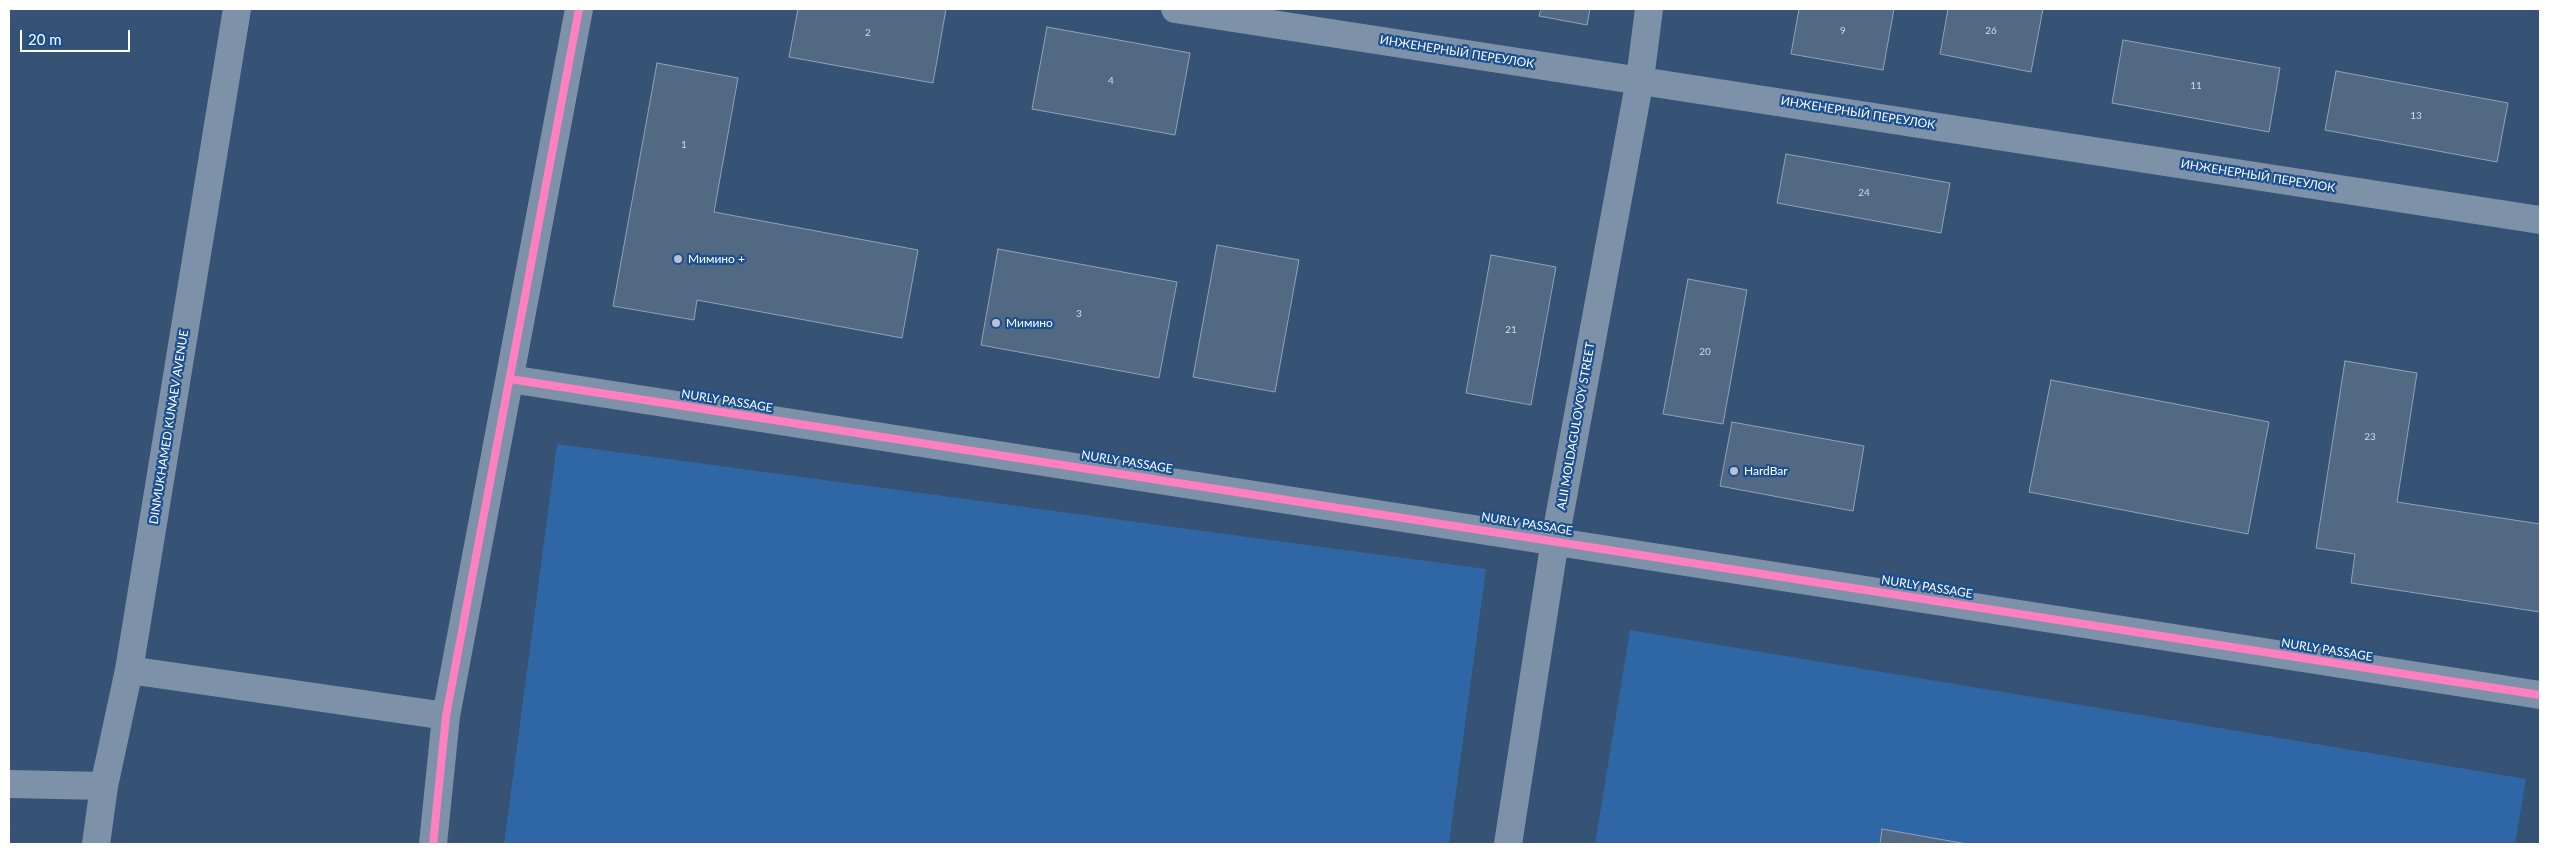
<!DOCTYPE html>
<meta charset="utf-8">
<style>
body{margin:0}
#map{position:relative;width:2549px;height:853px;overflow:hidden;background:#365274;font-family:Lato,sans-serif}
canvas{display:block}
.frame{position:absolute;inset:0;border:10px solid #fff;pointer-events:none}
.scale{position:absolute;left:20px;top:30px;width:110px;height:22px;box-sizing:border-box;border:2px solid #fff;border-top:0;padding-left:6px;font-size:15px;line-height:18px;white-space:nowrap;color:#fff;-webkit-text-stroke:4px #1b4f8f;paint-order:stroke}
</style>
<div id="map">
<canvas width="2549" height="853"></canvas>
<div class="frame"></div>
<div class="scale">20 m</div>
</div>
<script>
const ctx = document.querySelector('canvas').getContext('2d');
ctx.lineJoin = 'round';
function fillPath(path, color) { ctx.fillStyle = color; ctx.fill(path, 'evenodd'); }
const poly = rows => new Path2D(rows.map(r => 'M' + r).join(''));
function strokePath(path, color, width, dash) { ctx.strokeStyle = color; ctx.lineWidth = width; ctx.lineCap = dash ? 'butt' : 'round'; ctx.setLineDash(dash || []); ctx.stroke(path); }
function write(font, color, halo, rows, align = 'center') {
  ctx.font = font + ' Lato,sans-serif'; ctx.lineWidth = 4.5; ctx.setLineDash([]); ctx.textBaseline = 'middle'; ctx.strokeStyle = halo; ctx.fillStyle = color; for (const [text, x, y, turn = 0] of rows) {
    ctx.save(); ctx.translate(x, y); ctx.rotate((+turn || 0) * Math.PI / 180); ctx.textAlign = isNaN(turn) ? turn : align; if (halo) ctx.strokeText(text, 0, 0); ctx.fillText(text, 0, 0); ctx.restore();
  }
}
fillPath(poly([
 [557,444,1486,569,1449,844,504,844],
 [1630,630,2526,779,2515,844,1595,844]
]), '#2f66a5');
const building = poly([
 [798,9,946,9,933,83,789,57,798,9],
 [1541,9,1590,9,1587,25,1539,16,1541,9],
 [1799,9,1894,9,1883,70,1791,54,1799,9],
 [1948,9,2043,9,2031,72,1940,54,1948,9],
 [1047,27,1190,53,1175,135,1032,109,1047,27],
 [2123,40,2280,68,2269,132,2112,103,2123,40],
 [657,63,738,78,714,212,918,250,902,338,697,300,694,320,613,306,657,63],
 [2336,71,2508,103,2497,162,2325,130,2336,71],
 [1786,154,1950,183,1941,233,1777,203,1786,154],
 [1217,245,1299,260,1275,392,1193,377,1217,245],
 [998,249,1177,282,1159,378,981,345,998,249],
 [1491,255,1556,267,1531,405,1466,393,1491,255],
 [1688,279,1747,290,1723,424,1663,414,1688,279],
 [2345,361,2417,373,2397,502,2540,524,2540,612,2351,583,2355,554,2316,548,2345,361],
 [2051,380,2269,422,2248,534,2029,492,2051,380],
 [1732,422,1864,446,1853,511,1720,486,1732,422],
 [1882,829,1967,844,1880,844,1882,829]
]);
fillPath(building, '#526984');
strokePath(building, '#92a2b6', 1);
strokePath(poly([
 [1175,9,2540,220],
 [510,379,2540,695],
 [129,670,446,716],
 [9,784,104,786],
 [96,844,104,786,129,670,237,9],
 [433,844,446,716,579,9],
 [1508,844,1555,540,1640,79,1649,9]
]), '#7d92a8', 28);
strokePath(poly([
 [510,379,2540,695],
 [433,844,446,716,579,9]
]), '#ff80c0', 8);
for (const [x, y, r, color] of [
 [678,259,5,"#b9c2ce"],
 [996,323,5,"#b9c2ce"],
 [1734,471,5,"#b9c2ce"]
]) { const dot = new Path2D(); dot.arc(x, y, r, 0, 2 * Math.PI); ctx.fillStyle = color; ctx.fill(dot); strokePath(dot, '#1b4f8f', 2); }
write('10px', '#d4dae0', null, [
 ["9",1843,31],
 ["26",1991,31],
 ["2",868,33],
 ["4",1111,81],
 ["11",2196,86],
 ["13",2416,116],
 ["1",684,145],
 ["24",1864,193],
 ["3",1079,314],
 ["21",1511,330],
 ["20",1705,352],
 ["23",2370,437]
]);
write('12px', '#fff', '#1b4f8f', [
 ["ИНЖЕНЕРНЫЙ ПЕРЕУЛОК",1457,52,9],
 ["ИНЖЕНЕРНЫЙ ПЕРЕУЛОК",1858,113,9],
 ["ИНЖЕНЕРНЫЙ ПЕРЕУЛОК",2258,176,9],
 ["NURLY PASSAGE",727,401,9],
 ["ALII MOLDAGULOVOY STREET",1576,426,-80],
 ["DINMUKHAMED KUNAEV AVENUE",169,427,-81],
 ["NURLY PASSAGE",1127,462,9],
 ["NURLY PASSAGE",1527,524,9],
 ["NURLY PASSAGE",1927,587,9],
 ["NURLY PASSAGE",2327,650,9]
]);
write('12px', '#fff', '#1b4f8f', [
 ["Мимино +",688,259],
 ["Мимино",1006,323],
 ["HardBar",1744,471]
], 'left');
</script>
